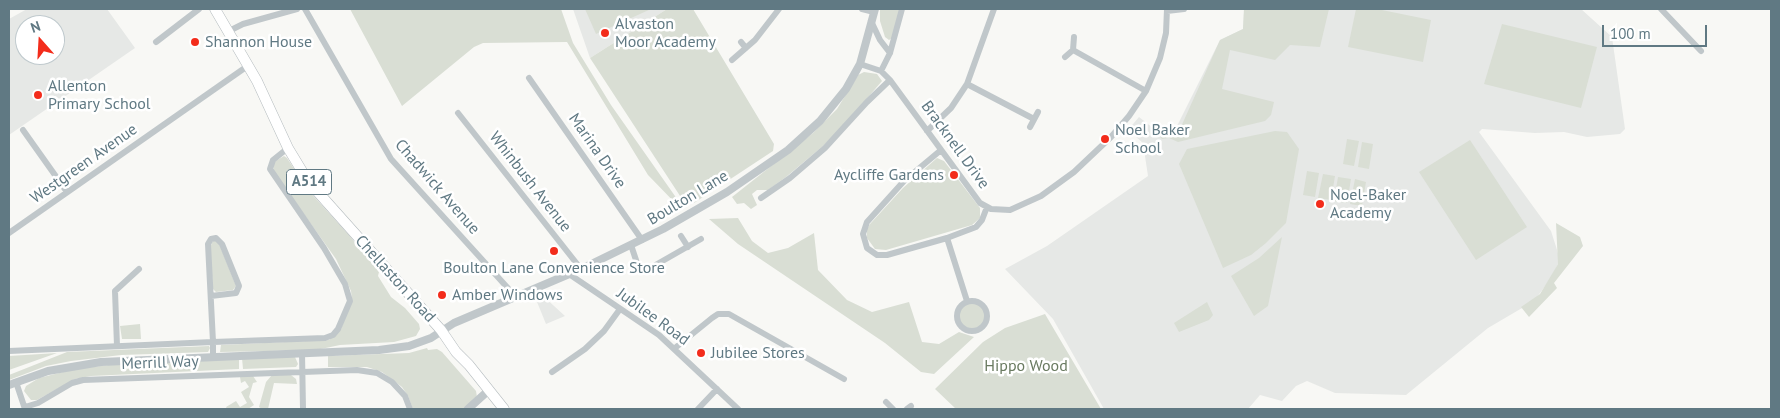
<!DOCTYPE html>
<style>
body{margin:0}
#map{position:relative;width:1780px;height:418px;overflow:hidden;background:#f8f8f5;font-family:"PT Sans",sans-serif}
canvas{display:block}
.frame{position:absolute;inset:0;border:10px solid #607983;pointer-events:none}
.north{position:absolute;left:15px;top:15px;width:50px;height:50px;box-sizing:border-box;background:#fff;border:1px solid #bfc9cd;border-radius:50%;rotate:341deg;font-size:14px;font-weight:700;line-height:20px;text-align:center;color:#607983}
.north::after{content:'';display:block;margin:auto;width:18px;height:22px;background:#f32c1b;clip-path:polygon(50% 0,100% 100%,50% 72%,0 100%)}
.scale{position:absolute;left:1602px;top:25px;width:105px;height:22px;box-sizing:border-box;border:2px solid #607983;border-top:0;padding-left:6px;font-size:15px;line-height:18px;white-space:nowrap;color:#607983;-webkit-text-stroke:4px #fff;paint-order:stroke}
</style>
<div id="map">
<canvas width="1780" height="418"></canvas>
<div class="frame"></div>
<div class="north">N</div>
<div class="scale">100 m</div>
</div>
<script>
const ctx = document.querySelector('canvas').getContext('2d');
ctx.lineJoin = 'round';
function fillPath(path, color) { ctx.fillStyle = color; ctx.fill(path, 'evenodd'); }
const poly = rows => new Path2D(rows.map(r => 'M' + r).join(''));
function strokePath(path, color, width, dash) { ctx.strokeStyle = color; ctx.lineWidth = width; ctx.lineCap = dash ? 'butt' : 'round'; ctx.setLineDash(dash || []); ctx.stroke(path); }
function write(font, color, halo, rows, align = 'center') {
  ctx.font = font + ' "PT Sans",sans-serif'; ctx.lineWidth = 5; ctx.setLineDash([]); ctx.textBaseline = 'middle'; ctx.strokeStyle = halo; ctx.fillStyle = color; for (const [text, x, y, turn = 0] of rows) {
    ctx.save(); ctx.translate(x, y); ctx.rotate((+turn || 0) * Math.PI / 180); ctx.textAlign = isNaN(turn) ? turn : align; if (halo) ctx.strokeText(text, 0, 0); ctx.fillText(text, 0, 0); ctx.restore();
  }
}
fillPath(poly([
 [27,9,107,9,135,48,9,135,9,19],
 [25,25,55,25,55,55,25,55],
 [573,9,667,9,590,58],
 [1244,9,1581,9,1612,37,1625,129,1620,134,1587,137,1564,132,1535,133,1482,129,1479,132,1551,231,1558,253,1558,264,1552,277,1534,301,1488,328,1406,395,1335,393,1307,381,1296,386,1282,401,1260,395,1248,409,1104,409,1053,319,1005,269,1047,246,1148,176,1143,143,1128,130,1139,117,1153,128,1177,126,1220,40,1243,29],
 [542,295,565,316,546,324,535,297]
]), '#e6e8e6');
fillPath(poly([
 [350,9,561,9,573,43,611,105,682,206,680,208,648,175,567,42,483,43,474,47,402,106],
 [585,9,651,9,596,34],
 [667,9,693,9,774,144,773,151,694,203,684,202,590,58],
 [880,9,900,9,892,38,889,40,885,37,880,21],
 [1244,9,1329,9,1320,47,1290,45,1275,60,1230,50,1222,89,1274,102,1271,115,1265,121,1178,142,1169,138,1162,139,1152,128,1180,129,1220,40,1243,29],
 [1356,9,1377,9,1431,20,1423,62,1348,47],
 [1502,24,1597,47,1581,108,1484,84],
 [864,72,877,74,882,81,845,124,823,146,786,177,768,190,757,190,752,194,757,205,751,209,744,203,737,204,732,197,813,133,837,109,858,75],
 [1275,131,1287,132,1299,149,1286,223,1266,243,1251,255,1223,268,1179,164,1187,149],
 [1347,139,1359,141,1354,166,1343,164],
 [1470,140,1527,227,1476,260,1419,172],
 [1362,142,1373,144,1369,169,1358,167],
 [284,156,287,158,308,190,348,234,379,272,378,276,391,297,405,308,419,324,420,329,416,336,394,342,340,345,316,350,220,352,221,345,329,340,341,329,352,300,351,291,336,259,273,171,274,162],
 [937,158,944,161,980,208,980,218,972,225,886,250,875,249,867,238,867,229,870,224,903,188],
 [1307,171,1319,173,1315,197,1303,195],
 [1323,174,1335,176,1331,200,1318,198],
 [1338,177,1351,179,1347,203,1334,201],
 [1355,179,1366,182,1362,206,1350,204],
 [738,218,752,241,768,253,788,248,814,233,818,270,847,300,872,312,909,302,922,342,939,344,959,332,974,337,934,374,921,372,885,343,738,244,709,219],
 [1556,223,1580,237,1583,246,1554,283,1557,288,1529,317,1521,307,1540,294,1558,264],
 [1282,237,1268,306,1254,316,1231,276,1259,258],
 [213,240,218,241,236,286,233,290,216,292,213,289,210,248],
 [1207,302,1213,315,1209,320,1179,332,1174,323],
 '959 316a13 13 0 1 1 26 0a13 13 0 1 1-26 0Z',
 [1045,314,1101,409,956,409,935,389,983,342,1005,328],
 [140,324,141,339,122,339,120,326],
 [209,346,210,348,208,352,121,355,71,361,46,366,9,380,9,375,67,352],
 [427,348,428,350,437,349,442,352,476,391,477,397,464,409,413,409,408,396,402,387,382,372,367,367,328,367,328,356,409,353],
 [57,353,9,370,9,356],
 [295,357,298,364,296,367,243,369,242,358],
 [239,358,239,369,91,376,75,379,37,400,31,400,24,391,26,386,39,378,75,369,109,365],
 [272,375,291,375,296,379,297,384,274,383,268,409,262,409,259,407,266,382],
 [253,376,257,382,253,383,249,397,254,405,248,409,227,409,226,407,236,401,240,407,247,403,241,392,249,387,245,381,241,383,240,377]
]), '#d9ded4');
const primary = poly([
 [215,9,257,81,288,148,308,181,441,330,456,352,469,365,504,409]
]);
strokePath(primary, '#b4bbbe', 11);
strokePath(poly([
 [305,9,391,159,515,296],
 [862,9,874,12],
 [1661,9,1701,51],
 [1167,11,1184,9],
 [871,21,880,40,890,53],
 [229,31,243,24,297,9],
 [156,42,199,9],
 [741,42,746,48],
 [1073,50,1146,91],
 [1065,57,1073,50,1074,37],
 [732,60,755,40,779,9],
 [860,64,881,71,890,80,980,203,991,209,1010,210,1041,196,1074,172,1111,137,1129,116,1146,91,1160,58,1166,33,1167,9],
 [881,71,890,53,902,9],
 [529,78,642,240],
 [967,84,1034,119],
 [458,113,581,269],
 [1030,127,1038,112],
 [23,130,67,192],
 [927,131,951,108,967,84,994,9],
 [941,150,904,181,867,222,863,234,867,248,877,255,887,255,947,238,976,227,982,220,987,207],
 [761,198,790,178,825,148,867,102,890,80],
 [9,233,249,65],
 [681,236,688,247],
 [947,238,967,301],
 [631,245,637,263,644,267,652,267,701,239],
 [569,274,659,335,738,409],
 [211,296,236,293,239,286,222,244,216,238,211,239,208,244,213,342,325,338,333,335,338,329,350,301,345,284,324,248,270,169,273,160,288,148],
 '957 316a15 15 0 1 1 30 0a15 15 0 1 1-30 0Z',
 [117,346,115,291,139,269],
 [675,348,712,318,718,314,729,314,844,379],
 [9,351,213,342,213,357],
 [302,353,303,409],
 [552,372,585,349,604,331,620,309],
 [16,382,25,409],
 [886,402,893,409],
 [25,407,38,403,72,383,83,380,357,370,377,373,392,382,405,396,410,409],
 [698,409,717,389],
 [907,409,911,406]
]), '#c0c7ca', 6);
strokePath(poly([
 [9,385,48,371,101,362,379,350,409,346,431,338,454,323,581,269,663,229,727,192,788,150,820,121,846,89,860,64,875,9],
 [468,409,489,390]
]), '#c0c7ca', 8);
strokePath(primary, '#fff', 10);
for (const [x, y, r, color] of [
 [605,33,5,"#f32c1b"],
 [195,42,5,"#f32c1b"],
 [38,95,5,"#f32c1b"],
 [1105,139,5,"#f32c1b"],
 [954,175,5,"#f32c1b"],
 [1320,204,5,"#f32c1b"],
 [554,251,5,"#f32c1b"],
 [442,295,5,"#f32c1b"],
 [701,353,5,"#f32c1b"]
]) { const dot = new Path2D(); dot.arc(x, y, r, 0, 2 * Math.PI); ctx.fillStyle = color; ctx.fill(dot); strokePath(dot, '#fff', 2); }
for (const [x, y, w] of [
 [309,182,45]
]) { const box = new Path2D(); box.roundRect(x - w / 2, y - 12.5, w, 25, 4); ctx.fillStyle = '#fff'; ctx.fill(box); strokePath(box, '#607983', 1); }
write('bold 15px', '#607983', null, [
 ["A514",309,182]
]);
write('16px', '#607983', '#fff', [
 ["Alvaston",615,24],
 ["Moor Academy",615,42],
 ["Shannon House",205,42],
 ["Allenton",48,86],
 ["Primary School",48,104],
 ["Noel Baker",1115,130],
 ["School",1115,148],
 ["Aycliffe Gardens",944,175,"right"],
 ["Noel-Baker",1330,195],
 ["Academy",1330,213],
 ["Boulton Lane Convenience Store",554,268,"center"],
 ["Amber Windows",452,295],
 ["Jubilee Stores",711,353]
], 'left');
write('16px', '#607983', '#fff', [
 ["Bracknell Drive",955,145,54],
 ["Marina Drive",597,151,55],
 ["Westgreen Avenue",84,164,-35],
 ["Whinbush Avenue",530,182,52],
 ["Chadwick Avenue",437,187,49],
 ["Boulton Lane",688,198,-31],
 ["Chellaston Road",395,279,48],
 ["Jubilee Road",653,317,36],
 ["Merrill Way",160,363,-2]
]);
write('16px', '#697a60', '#fff', [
 ["Hippo Wood",1026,366]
]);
</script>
